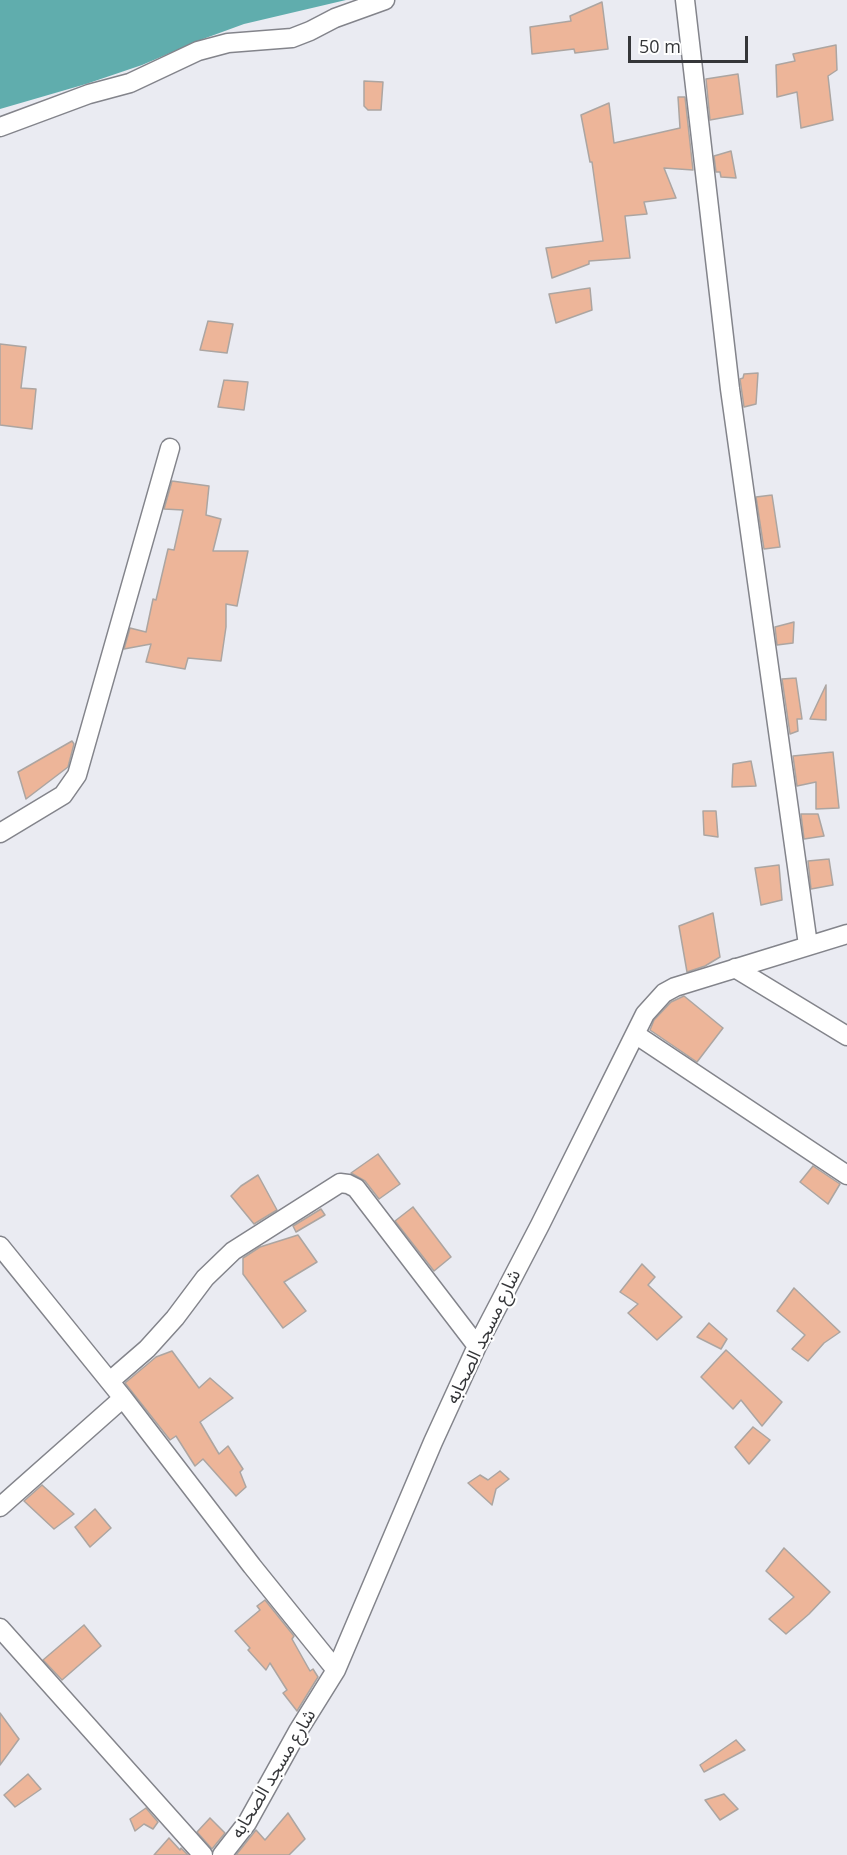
<!DOCTYPE html>
<meta charset="utf-8">
<style>
body{margin:0}
#map{position:relative;width:847px;height:1855px;overflow:hidden;background:#eaebf2;font-family:"Open Sans",sans-serif}
canvas{display:block}
.scale{position:absolute;left:628px;top:36px;width:120px;height:27px;box-sizing:border-box;border:3px solid #353639;border-top:0;padding-left:8px;font-size:18px;line-height:21px;white-space:nowrap;color:#353639;-webkit-text-stroke:4px #fff;paint-order:stroke}
</style>
<div id="map">
<canvas width="847" height="1855"></canvas>
<div class="scale">50 m</div>
</div>
<script>
const ctx = document.querySelector('canvas').getContext('2d');
ctx.lineJoin = 'round';
function fillPath(path, color) { ctx.fillStyle = color; ctx.fill(path, 'evenodd'); }
const poly = rows => new Path2D(rows.map(r => 'M' + r).join(''));
function strokePath(path, color, width, dash) { ctx.strokeStyle = color; ctx.lineWidth = width; ctx.lineCap = dash ? 'butt' : 'round'; ctx.setLineDash(dash || []); ctx.stroke(path); }
function write(font, color, halo, rows, align = 'center') {
  ctx.font = font + ' "Open Sans","Noto Sans Arabic",sans-serif'; ctx.lineWidth = 4.5; ctx.setLineDash([]); ctx.textBaseline = 'middle'; ctx.strokeStyle = halo; ctx.fillStyle = color; for (const [text, x, y, turn = 0] of rows) {
    ctx.save(); ctx.translate(x, y); ctx.rotate((+turn || 0) * Math.PI / 180); ctx.textAlign = isNaN(turn) ? turn : align; if (halo) ctx.strokeText(text, 0, 0); ctx.fillText(text, 0, 0); ctx.restore();
  }
}
fillPath(poly([
 [0,0,346,0,244,24,203,39,142,65,86,84,0,109]
]), '#60adad');
const building = poly([
 [602,2,608,49,575,53,574,49,532,54,530,27,571,21,570,16,602,2],
 [836,45,837,70,828,76,833,120,801,128,797,92,777,97,776,65,795,61,793,54,836,45],
 [738,74,743,114,710,120,706,79,738,74],
 [364,81,383,82,381,110,368,110,364,106,364,81],
 [678,97,685,97,693,170,664,168,676,198,644,202,647,214,625,216,630,258,589,261,589,264,552,278,546,248,603,241,592,162,590,162,581,115,609,103,614,143,680,128,678,97],
 [731,151,736,178,721,177,720,172,716,172,714,156,731,151],
 [590,288,592,310,556,323,549,294,590,288],
 [208,321,233,324,227,353,200,350,208,321],
 [0,344,26,347,21,388,36,389,32,429,0,425,0,344],
 [758,373,756,404,744,407,740,379,743,378,744,374,758,373],
 [224,380,248,382,244,410,218,407,224,380],
 [172,481,209,486,206,515,221,519,213,551,248,551,237,606,226,604,226,627,221,661,188,658,185,669,146,662,151,644,124,649,130,628,146,632,153,599,156,600,168,549,174,550,183,510,164,509,172,481],
 [772,495,780,547,764,549,756,497,772,495],
 [794,622,793,643,777,645,775,627,794,622],
 [796,678,802,719,797,719,798,731,790,734,782,679,796,678],
 [826,685,826,720,810,719,826,685],
 [72,741,74,744,68,767,26,799,18,772,72,741],
 [833,752,839,808,816,809,816,782,797,786,793,756,833,752],
 [751,761,756,786,732,787,733,764,751,761],
 [703,811,716,811,718,837,704,835,703,811],
 [801,814,818,814,824,836,804,839,801,814],
 [829,859,833,885,811,889,808,861,829,859],
 [779,865,782,900,761,905,755,868,779,865],
 [713,913,720,957,705,966,687,972,679,926,713,913],
 [684,996,723,1028,697,1062,650,1030,654,1020,671,1002,684,996],
 [378,1154,400,1184,379,1199,365,1181,351,1173,378,1154],
 [813,1166,840,1184,828,1204,800,1182,813,1166],
 [258,1175,277,1210,254,1224,231,1196,241,1186,258,1175],
 [413,1207,451,1257,434,1271,395,1221,413,1207],
 [321,1209,325,1215,296,1232,293,1226,321,1209],
 [298,1235,317,1262,284,1282,306,1311,283,1328,243,1274,243,1258,260,1247,298,1235],
 [642,1264,655,1277,648,1285,682,1317,657,1340,628,1313,638,1304,620,1292,642,1264],
 [794,1288,840,1332,824,1343,808,1361,792,1349,805,1335,777,1311,794,1288],
 [709,1323,727,1339,721,1349,697,1337,709,1323],
 [726,1350,782,1402,762,1426,741,1400,733,1409,701,1377,726,1350],
 [172,1351,199,1388,210,1378,233,1398,200,1422,219,1454,228,1446,243,1469,240,1472,246,1487,236,1496,203,1459,195,1466,176,1436,170,1440,125,1383,156,1357,172,1351],
 [753,1427,770,1440,749,1464,735,1447,753,1427],
 [500,1471,509,1479,496,1489,492,1505,468,1483,480,1475,488,1480,500,1471],
 [42,1485,74,1514,54,1529,24,1501,42,1485],
 [95,1509,111,1528,90,1547,75,1527,95,1509],
 [784,1548,830,1592,809,1614,786,1634,769,1619,794,1597,766,1571,784,1548],
 [265,1600,294,1636,292,1639,310,1671,313,1669,318,1677,297,1711,283,1693,287,1690,270,1663,266,1670,248,1650,250,1648,235,1631,260,1610,257,1606,265,1600],
 [84,1625,101,1646,62,1680,43,1660,84,1625],
 [0,1713,19,1739,0,1765,0,1713],
 [736,1740,745,1750,704,1772,700,1765,736,1740],
 [28,1774,41,1789,15,1807,4,1795,28,1774],
 [724,1794,738,1809,720,1820,705,1800,724,1794],
 [146,1808,158,1822,153,1829,144,1824,135,1831,130,1819,146,1808],
 [288,1813,305,1839,289,1855,236,1855,256,1830,265,1840,288,1813],
 [210,1818,225,1833,212,1849,197,1832,210,1818],
 [169,1838,180,1850,181,1848,188,1855,154,1855,169,1838]
]);
fillPath(building, '#edb599');
strokePath(building, '#aca5a1', 1.5);
const street = poly([
 [685,0,730,389,808,945],
 [0,127,89,94,130,83,198,51,228,43,292,38,310,31,335,18,385,0],
 [0,833,63,795,77,775,170,448],
 [735,968,847,1036],
 [635,1034,847,1175],
 [0,1246,123,1398,252,1566,336,1670],
 [110,1381,147,1349,175,1318,205,1278,233,1251,340,1183,348,1184,356,1188,477,1346],
 [0,1507,123,1398],
 [0,1628,203,1855],
 [222,1855,247,1823,298,1731,336,1670,433,1442,477,1346,540,1225,645,1014,664,993,675,987,847,934]
]);
strokePath(street, '#83848b', 21);
strokePath(street, '#fff', 18);
write('18px', '#353639', '#fff', [
 ["شارع مسجد الصحابه",484,1337,-64],
 ["شارع مسجد الصحابه",274,1774,-59]
]);
</script>
